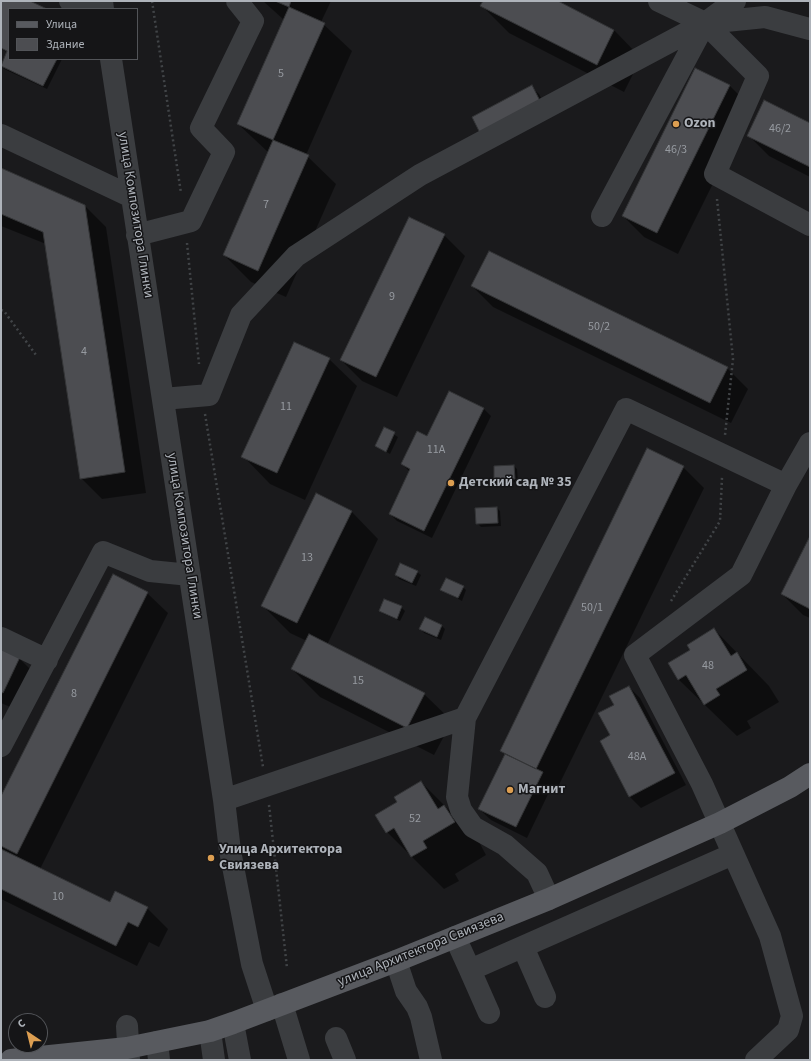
<!DOCTYPE html>
<meta charset="utf-8">
<style>
body{margin:0}
#map{position:relative;width:811px;height:1061px;overflow:hidden;background:#1a1a1c;font-family:"Source Sans 3",sans-serif}
canvas{display:block}
.frame{position:absolute;inset:0;border:2px solid #aeb3ba;pointer-events:none}
.legend{position:absolute;left:8px;top:8px;width:130px;height:52px;box-sizing:border-box;background:#151517;border:1px solid #525458;margin:0;padding:5px 7px;list-style:none;font-size:12px;color:#aeb3ba}
.legend li{display:flex;align-items:center;gap:8px;height:20px}
.legend b{width:20px;border:1px solid #525458}
.north{position:absolute;left:8px;top:1013px;width:40px;height:40px;box-sizing:border-box;background:#151517;border:1px solid #525458;border-radius:50%;rotate:325deg;font-size:11px;font-weight:700;line-height:16px;text-align:center;color:#aeb3ba}
.north::after{content:'';display:block;margin:auto;width:14px;height:18px;background:#dc9e51;clip-path:polygon(50% 0,100% 100%,50% 72%,0 100%)}
</style>
<div id="map">
<canvas width="811" height="1061"></canvas>
<div class="frame"></div>
<ul class="legend">
<li><b style="height:5px;background:#585a5f"></b>Улица</li>
<li><b style="height:11px;background:#4c4d51"></b>Здание</li>
</ul>
<div class="north">С</div>
</div>
<script>
const ctx = document.querySelector('canvas').getContext('2d');
ctx.lineJoin = 'round';
function fillPath(path, color) { ctx.fillStyle = color; ctx.fill(path, 'evenodd'); }
const poly = rows => new Path2D(rows.map(r => 'M' + r).join(''));
function strokePath(path, color, width, dash) { ctx.strokeStyle = color; ctx.lineWidth = width; ctx.lineCap = dash ? 'butt' : 'round'; ctx.setLineDash(dash || []); ctx.stroke(path); }
function write(font, color, halo, rows, align = 'center') {
  ctx.font = font + ' "Source Sans 3",sans-serif'; ctx.lineWidth = 3; ctx.setLineDash([]); ctx.textBaseline = 'middle'; ctx.strokeStyle = halo; ctx.fillStyle = color; for (const [text, x, y, turn = 0] of rows) {
    ctx.save(); ctx.translate(x, y); ctx.rotate((+turn || 0) * Math.PI / 180); ctx.textAlign = isNaN(turn) ? turn : align; if (halo) ctx.strokeText(text, 0, 0); ctx.fillText(text, 0, 0); ctx.restore();
  }
}
fillPath(poly([
 [1,1,28,1,45,9,9,9,9,59,62,59,47,89,4,69,1,65,7,52,1,49],
 [263,1,331,1,321,22,352,51,306,155,336,184,286,297,251,282,224,255,269,153,238,124,284,20],
 [484,1,556,1,614,30,641,58,624,92,509,33,481,5],
 [695,69,730,86,751,107,678,254,644,237,623,216],
 [531,87,539,94,547,109,489,140],
 [810,124,810,177,769,156,748,135],
 [1,169,85,206,106,227,146,493,102,499,81,478,46,244,1,226],
 [444,235,465,256,397,397,362,381,341,360],
 [472,286,727,368,748,389,731,423,493,307],
 [329,359,357,386,305,500,270,484,243,456],
 [484,409,491,416,432,538,397,521,390,514,410,472,402,464,427,437],
 [385,429,398,437,390,454,376,446],
 [514,466,517,469,518,482,499,483,495,479],
 [683,467,704,488,557,789,552,786,527,838,491,820,479,809,506,755,501,751],
 [497,508,500,511,501,526,481,527,477,523],
 [351,511,378,539,327,645,424,694,452,721,434,755,320,697,292,669,307,641,290,633,263,606],
 [810,539,810,618,803,615,782,594],
 [417,572,421,575,416,586,399,579,396,575],
 [463,587,466,590,462,601,442,590],
 [147,593,168,613,40,869,110,904,147,908,168,929,159,947,149,942,137,966,1,899,1,799],
 [401,607,405,611,400,621,384,614,380,611],
 [425,618,442,626,445,629,441,640,424,633,421,629],
 [714,629,769,686,779,702,747,721,751,728,737,736,679,680,669,663,691,650],
 [1,650,19,658,40,679,24,713,1,703],
 [629,687,640,698,686,785,641,808,630,797,601,742,612,736,615,705],
 [421,782,477,838,486,855,455,874,459,881,444,889,387,832]
]), '#0007');
const building = poly([
 [1,1,30,1,47,9,9,9,9,59,57,59,43,86,1,66,7,51,1,48,1,1],
 [275,1,291,1,289,7,275,1],
 [483,1,558,1,614,30,597,65,480,6,483,1],
 [289,7,325,23,273,140,237,124,289,7],
 [695,68,730,85,657,233,622,216,695,68],
 [532,85,540,101,480,133,472,117,532,85],
 [764,100,810,123,810,167,747,136,764,100],
 [273,140,309,155,258,271,223,255,273,140],
 [1,168,85,205,125,472,80,479,43,232,1,214,1,168],
 [409,217,445,234,376,377,340,360,409,217],
 [489,251,728,367,710,403,471,286,489,251],
 [294,342,330,358,277,473,241,457,294,342],
 [449,391,484,408,424,531,389,514,410,469,401,464,417,431,427,436,449,391],
 [384,427,395,432,386,452,375,446,384,427],
 [647,448,684,466,536,769,500,751,647,448],
 [514,465,515,479,494,480,494,466,514,465],
 [316,493,352,511,297,623,261,606,316,493],
 [497,507,498,523,476,524,475,508,497,507],
 [810,536,810,609,781,594,810,536],
 [400,563,418,571,412,583,395,575,400,563],
 [113,574,148,592,17,854,1,846,1,796,113,574],
 [446,578,464,586,458,598,440,590,446,578],
 [384,599,402,606,397,619,379,611,384,599],
 [425,617,442,625,437,637,419,629,425,617],
 [714,628,731,656,737,652,747,670,716,689,720,695,704,705,686,675,678,680,668,663,690,650,687,645,714,628],
 [309,634,425,693,407,728,291,669,309,634],
 [1,649,20,657,3,693,1,692,1,649],
 [629,686,675,773,629,797,600,741,610,735,598,713,614,705,609,696,629,686],
 [505,754,543,772,516,827,478,809,505,754],
 [421,781,438,809,444,805,455,822,423,841,427,848,411,857,394,828,386,833,375,815,397,802,394,797,421,781],
 [1,849,110,902,115,891,148,907,138,927,128,922,116,946,1,889,1,849]
]);
fillPath(building, '#4c4d51');
strokePath(building, '#343537', 1);
strokePath(poly([
 [152,1,181,193],
 [717,199,733,359,725,435],
 [187,243,199,364],
 [1,310,4,311,36,355],
 [205,414,263,767],
 [671,601,720,521,722,477],
 [269,805,287,968]
]), '#414447', 2.5, [2, 3]);
strokePath(poly([
 [70,1,88,9],
 [102,1,103,9],
 [659,1,705,23,758,76,715,174,810,225],
 [706,23,765,17,810,29],
 [111,59,224,800,230,851,252,964,267,1010],
 [1,135,132,197],
 [602,216,705,23],
 [137,235,191,221,224,152,201,128,253,21,237,1],
 [163,399,209,395,241,315,296,256,420,175,705,23,735,1],
 [786,485,810,443],
 [1,638,47,660],
 [465,718,457,797,461,810,473,827,505,845,537,873,549,899],
 [1,746,103,552,150,571,190,575],
 [224,800,465,718,626,409,786,485,741,575,635,655,702,784,770,936,792,1016,788,1030,756,1060],
 [455,937,470,970],
 [523,947,545,997],
 [396,961,406,991,417,1007,421,1017,431,1060],
 [282,1004,299,1060],
 [489,1013,470,970,733,854],
 [233,1023,240,1060],
 [127,1026,129,1060],
 [210,1031,214,1060],
 [336,1038,345,1060],
 [157,1042,159,1060]
]), '#3b3d40', 22);
strokePath(poly([
 [11,1060,127,1048,210,1031,233,1023,396,961,549,899,720,823,790,787,810,774]
]), '#585a5f', 22);
for (const [x, y, r, color] of [
 [676,124,4,"#dc9e51"],
 [451,483,4,"#dc9e51"],
 [510,790,4,"#dc9e51"],
 [211,858,4,"#dc9e51"]
]) { const dot = new Path2D(); dot.arc(x, y, r, 0, 2 * Math.PI); ctx.fillStyle = color; ctx.fill(dot); strokePath(dot, '#151517', 1.5); }
write('12px', '#969aa0', null, [
 ["5",281,74],
 ["46/2",780,129],
 ["46/3",676,150],
 ["7",266,205],
 ["9",392,297],
 ["50/2",599,327],
 ["4",84,352],
 ["11",286,407],
 ["11А",436,450],
 ["13",307,558],
 ["50/1",592,608],
 ["48",708,666],
 ["15",358,681],
 ["8",74,694],
 ["48А",637,757],
 ["52",415,819],
 ["10",58,897]
]);
write('bold 14px', '#aeb3ba', '#151517', [
 ["Ozon",684,124],
 ["Детский сад № 35",459,483],
 ["Магнит",518,790],
 ["Улица Архитектора",219,850],
 ["Свиязева",219,866]
], 'left');
write('14px', '#aeb3ba', '#151517', [
 ["улица Композитора Глинки",135,215,81],
 ["улица Композитора Глинки",184,536,81],
 ["улица Архитектора Свиязева",421,950,-22]
]);
</script>
